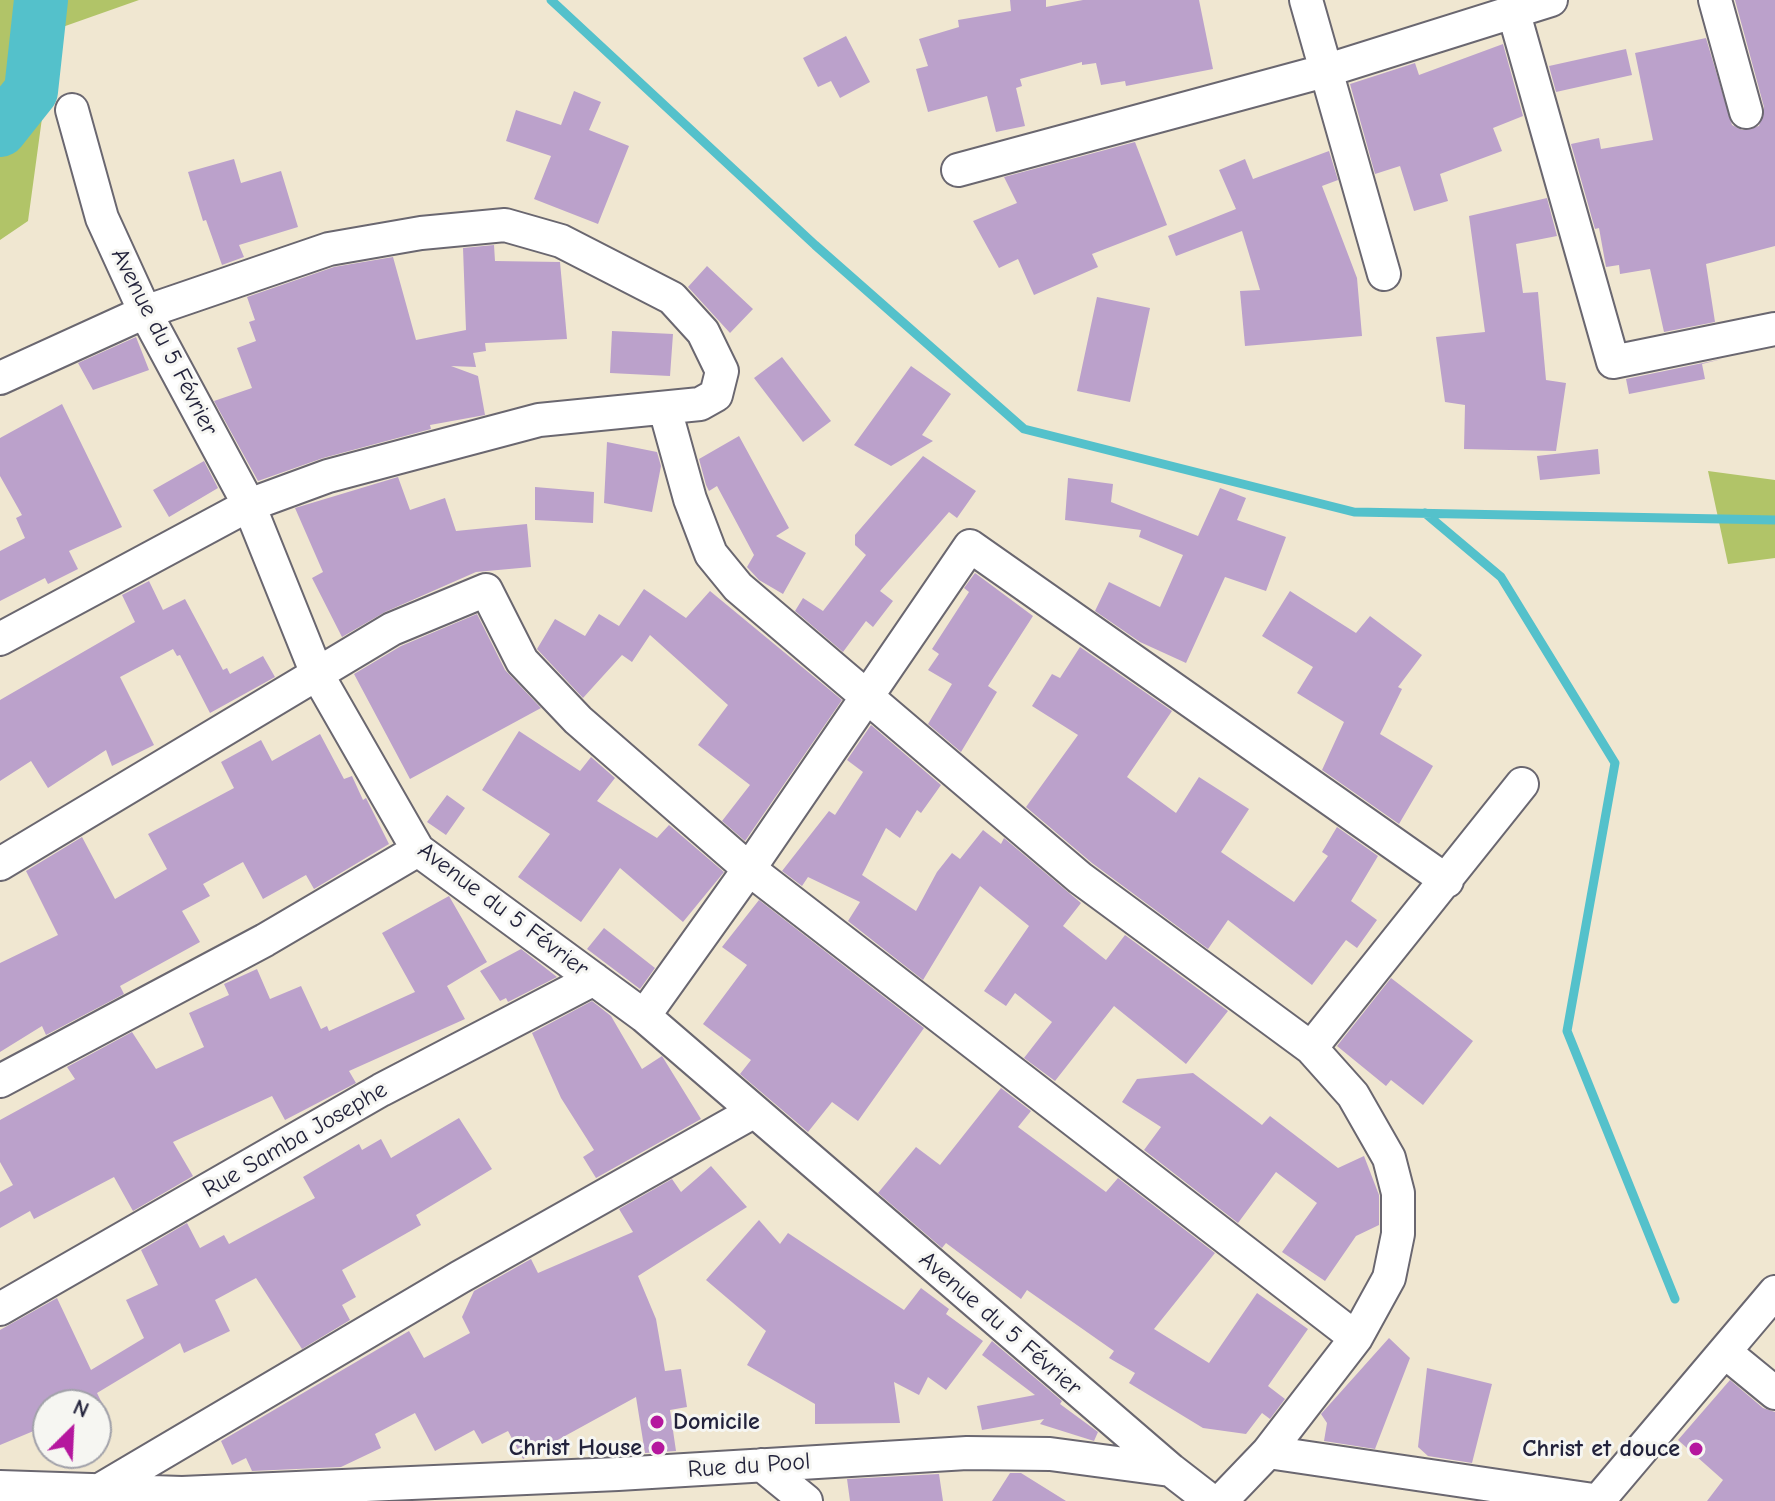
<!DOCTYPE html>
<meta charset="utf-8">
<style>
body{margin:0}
#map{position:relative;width:1775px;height:1501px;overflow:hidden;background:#f0e7d1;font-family:"Comic Neue",sans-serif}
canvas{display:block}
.north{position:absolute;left:32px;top:1389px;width:80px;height:80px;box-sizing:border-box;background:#f6f6f2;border:2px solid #a1a1a9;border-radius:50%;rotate:24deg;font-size:22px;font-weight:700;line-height:32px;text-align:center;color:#22223b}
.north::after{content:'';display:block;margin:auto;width:28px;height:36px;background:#b5179e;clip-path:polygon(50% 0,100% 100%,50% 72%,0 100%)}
</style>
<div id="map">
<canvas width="1775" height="1501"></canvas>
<div class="north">N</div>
</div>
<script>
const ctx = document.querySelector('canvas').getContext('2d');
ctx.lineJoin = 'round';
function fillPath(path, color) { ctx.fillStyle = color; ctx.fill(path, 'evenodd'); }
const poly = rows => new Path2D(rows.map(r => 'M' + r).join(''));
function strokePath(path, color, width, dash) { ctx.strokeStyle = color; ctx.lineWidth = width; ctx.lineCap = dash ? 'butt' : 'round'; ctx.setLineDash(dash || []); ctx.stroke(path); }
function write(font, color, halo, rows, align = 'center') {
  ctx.font = font + ' "Comic Neue",sans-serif'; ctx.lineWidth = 6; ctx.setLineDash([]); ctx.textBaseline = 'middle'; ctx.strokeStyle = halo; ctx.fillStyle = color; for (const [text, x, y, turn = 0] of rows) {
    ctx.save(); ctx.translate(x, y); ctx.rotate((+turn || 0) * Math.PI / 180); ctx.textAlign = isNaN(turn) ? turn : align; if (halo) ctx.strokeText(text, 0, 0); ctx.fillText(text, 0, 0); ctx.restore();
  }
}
fillPath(poly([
 [0,0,139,0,54,30,28,221,0,240],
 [1708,471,1775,480,1775,558,1728,564]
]), '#b1c468');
strokePath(poly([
 [551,0,815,245,1024,429,1354,512,1775,520],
 [1425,513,1501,577,1615,763,1567,1031,1675,1299]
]), '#54c1cb', 9);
strokePath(poly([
 [0,130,31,91,41,0]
]), '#54c1cb', 54);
fillPath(poly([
 [1010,0,1046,0,1046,7,1083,0,1199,0,1213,69,1126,86,1125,81,1101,85,1096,63,1082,65,1082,62,1020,79,1022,86,1016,88,1025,126,996,132,987,96,928,112,916,69,928,66,919,39,959,27,958,20,1011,11],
 [1735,0,1775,0,1775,246,1706,264,1715,322,1664,332,1650,269,1620,274,1619,265,1606,267,1599,228,1595,229,1571,144,1599,138,1601,149,1653,140,1635,53,1706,38,1732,125,1742,130,1759,126,1764,107],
 [846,36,870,82,840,98,831,81,818,87,803,58],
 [1503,44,1523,116,1493,128,1502,151,1440,174,1448,201,1414,211,1400,166,1375,174,1350,84,1415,63,1419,75],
 [1626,49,1632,75,1556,92,1549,66],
 [574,91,601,102,589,130,629,146,598,224,534,199,551,156,506,141,516,110,561,125],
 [1135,142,1167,225,1092,254,1098,267,1034,295,1018,259,999,268,973,221,1017,203,1004,177],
 [1329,151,1338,180,1322,186,1357,278,1362,336,1245,346,1240,291,1260,290,1242,231,1176,256,1168,236,1236,209,1219,170,1245,159,1253,179],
 [234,159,241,183,281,171,298,227,239,245,244,257,222,265,206,220,203,221,188,172],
 [1547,198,1557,236,1516,244,1523,293,1538,292,1546,380,1566,383,1556,451,1464,449,1465,405,1445,402,1436,337,1485,332,1469,216],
 [494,245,495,261,560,262,567,339,485,343,486,351,473,353,476,367,451,366,478,376,485,415,430,425,431,429,323,458,258,481,214,401,252,388,237,348,256,341,249,322,255,320,247,297,334,267,393,257,416,340,466,330,463,248],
 [707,266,753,309,730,333,688,287],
 [1097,297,1150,308,1130,402,1077,391],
 [612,331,673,334,670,376,610,373],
 [136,337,149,370,93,390,78,363],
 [782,357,831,421,803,442,754,378],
 [1722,359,1702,364,1705,379,1629,394,1626,379],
 [911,366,951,394,922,435,933,441,891,466,854,445],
 [62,404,122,527,69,551,78,569,48,584,45,578,0,601,0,551,25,538,16,518,22,515,0,476,0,438],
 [739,436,789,528,776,536,806,553,783,594,759,580,747,567,754,555,717,486,709,491,706,485,699,459],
 [607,442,657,452,661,466,652,512,604,503],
 [1598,449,1600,474,1540,480,1537,456],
 [923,456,976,491,957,518,949,512,880,591,893,601,873,627,866,621,843,652,795,611,803,598,823,611,866,555,855,545,855,535],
 [204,461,218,488,169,517,153,490],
 [398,477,410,510,445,498,456,531,527,524,531,567,476,572,385,612,342,637,312,578,323,572,295,508],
 [1068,478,1113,484,1111,502,1198,536,1220,488,1246,498,1237,520,1286,537,1266,591,1225,577,1186,663,1140,642,1095,611,1109,582,1160,607,1183,555,1139,537,1141,530,1065,520],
 [535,487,594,492,593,523,535,520],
 [975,573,1033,616,988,686,997,692,961,752,928,724,952,684,928,670,939,654,932,649,969,592,964,588],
 [149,581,163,610,185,599,223,670,227,668,230,674,263,656,275,677,210,713,180,655,177,656,173,649,120,677,154,745,112,766,106,750,48,788,31,761,0,781,0,700,135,622,122,595],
 [644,589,686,618,710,591,842,700,745,841,722,821,750,785,698,745,728,705,650,635,632,662,622,655,583,698,537,649,555,619,585,636,599,614,619,626],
 [1290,591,1356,633,1370,616,1422,655,1398,687,1402,689,1380,734,1433,766,1399,824,1322,770,1344,722,1297,693,1313,667,1262,636],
 [477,614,505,670,541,708,410,779,354,674,401,646],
 [1080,647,1172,711,1127,777,1176,813,1199,777,1249,809,1221,852,1294,902,1328,856,1322,852,1337,827,1378,856,1351,901,1377,920,1357,948,1346,940,1312,985,1228,920,1208,949,1092,863,1026,807,1078,735,1032,706,1052,674,1060,678],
 [871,725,941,785,921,813,917,810,900,838,886,828,862,875,916,911,937,872,952,853,960,859,983,830,1001,844,1004,838,1081,903,1063,926,1106,960,1125,935,1228,1011,1186,1064,1114,1006,1055,1081,1024,1058,1052,1022,1015,993,1006,1006,984,991,1029,926,980,886,923,980,848,921,860,902,808,877,802,886,782,871,829,811,835,815,863,772,847,760],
 [519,731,580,771,591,757,615,778,597,801,657,838,669,825,724,872,683,922,620,868,581,922,518,877,550,834,482,790],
 [320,734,344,779,352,776,363,800,366,798,389,844,314,889,306,875,263,899,243,862,203,884,210,896,182,911,200,942,120,986,124,994,46,1035,42,1026,0,1052,0,963,58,935,26,871,82,837,115,899,167,869,148,834,234,788,221,762,261,740,272,761],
 [447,795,465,808,446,835,427,822],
 [449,896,487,962,447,986,465,1019,349,1071,356,1083,285,1120,272,1096,173,1142,193,1176,133,1211,114,1177,34,1219,30,1211,0,1228,0,1192,13,1185,0,1162,0,1120,75,1079,67,1067,132,1032,156,1069,204,1047,189,1013,229,995,224,984,257,969,270,999,301,986,321,1029,327,1026,329,1031,415,992,382,933],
 [759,900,924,1028,858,1121,832,1102,808,1132,740,1074,751,1060,703,1024,747,965,722,947],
 [604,928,655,968,640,989,587,949],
 [521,949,557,977,508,1002,506,998,500,1001,480,971],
 [1391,978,1473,1041,1423,1105,1391,1080,1386,1086,1337,1046],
 [592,1001,611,1016,642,1069,662,1056,701,1119,596,1178,583,1157,594,1150,561,1098,532,1033],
 [1193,1073,1262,1125,1270,1116,1338,1168,1364,1156,1379,1195,1379,1225,1356,1236,1325,1281,1282,1252,1317,1203,1276,1172,1238,1223,1144,1150,1161,1127,1122,1102,1137,1079],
 [1001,1088,1031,1111,1018,1127,1106,1192,1118,1178,1215,1253,1154,1329,1209,1363,1257,1293,1308,1329,1268,1386,1285,1399,1270,1419,1262,1413,1246,1434,1203,1428,1129,1383,1135,1373,1109,1358,1114,1351,1027,1290,1021,1299,946,1243,942,1248,878,1193,916,1147,940,1165],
 [459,1118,492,1169,416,1215,421,1225,342,1270,356,1297,342,1305,350,1320,302,1349,256,1278,215,1300,230,1331,184,1353,180,1343,97,1393,103,1405,48,1405,48,1425,0,1445,0,1330,57,1298,91,1370,144,1338,126,1300,158,1285,141,1250,187,1223,200,1248,224,1235,229,1244,315,1198,303,1177,359,1144,362,1150,381,1139,391,1158],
 [711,1166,747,1207,638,1276,656,1319,665,1371,681,1369,687,1407,670,1410,676,1451,645,1453,636,1397,523,1459,508,1431,482,1444,474,1430,435,1451,415,1413,375,1434,381,1448,341,1467,252,1471,246,1458,232,1465,221,1441,409,1331,424,1358,470,1333,462,1317,474,1291,531,1259,538,1273,633,1232,619,1209,672,1179,681,1192],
 [759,1220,780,1244,788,1233,904,1310,921,1288,949,1309,946,1314,983,1341,946,1390,928,1377,919,1395,894,1382,900,1423,815,1424,815,1404,747,1365,766,1331,706,1280],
 [1389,1338,1410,1358,1375,1449,1324,1441,1327,1423,1321,1414],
 [992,1341,1062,1401,1060,1404,1098,1432,1094,1441,1040,1424,1044,1419,982,1430,977,1406,1035,1395,982,1355],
 [1427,1368,1492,1384,1472,1463,1428,1456,1418,1447],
 [1730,1380,1763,1408,1775,1412,1775,1501,1707,1501,1723,1480,1678,1440],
 [1010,1473,1021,1473,1066,1501,992,1501],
 [939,1474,943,1501,850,1501,847,1479]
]), '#bba1cb');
const minor = poly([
 [1306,0,1384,274],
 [1715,0,1746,112],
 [1513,10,1613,362,1775,329],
 [72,110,102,218,145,312,249,505,317,674,418,850,644,1016,1171,1470,1211,1501],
 [958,170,1328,70,1551,0],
 [0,378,145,312,329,249,421,233,505,225,561,241,672,298,703,332,722,371,716,395,700,404,539,420,328,476,249,505,0,639],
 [665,409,690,499,711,554,738,587,1080,878,1311,1048,1353,1095,1389,1158,1398,1193,1398,1234,1389,1278,1356,1338,1268,1452,1221,1501],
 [0,864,392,629,486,590,522,661,578,720,749,869,1356,1338],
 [644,1016,749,869,970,546,1447,881],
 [1311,1048,1522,784],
 [0,1081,265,940,418,850],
 [0,1309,381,1090,594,979],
 [1725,1352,1775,1393],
 [1268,1452,1600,1501],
 [762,1465,806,1501],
 [0,1487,182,1493,618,1474,967,1453,1050,1454,1170,1470],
 [103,1488,460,1277,753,1112],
 [1598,1501,1775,1292]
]);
strokePath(minor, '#6a6770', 36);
strokePath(minor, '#fff', 32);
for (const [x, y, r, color] of [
 [657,1422,8,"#b5179e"],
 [658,1448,8,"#b5179e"],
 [1696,1449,8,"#b5179e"]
]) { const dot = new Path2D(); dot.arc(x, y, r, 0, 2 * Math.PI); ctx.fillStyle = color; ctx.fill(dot); strokePath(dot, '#f6f6f2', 3); }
write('24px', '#22223b', '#f6f6f2', [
 ["Avenue du 5 Février",164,342,63],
 ["Avenue du 5 Février",503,910,37],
 ["Rue Samba Josephe",295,1140,-30],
 ["Avenue du 5 Février",1000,1324,41],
 ["Rue du Pool",749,1466,-4]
]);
write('bold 24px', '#22223b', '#f6f6f2', [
 ["Domicile",673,1422,"left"],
 ["Christ House",642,1448],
 ["Christ et douce",1680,1449]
], 'right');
</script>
